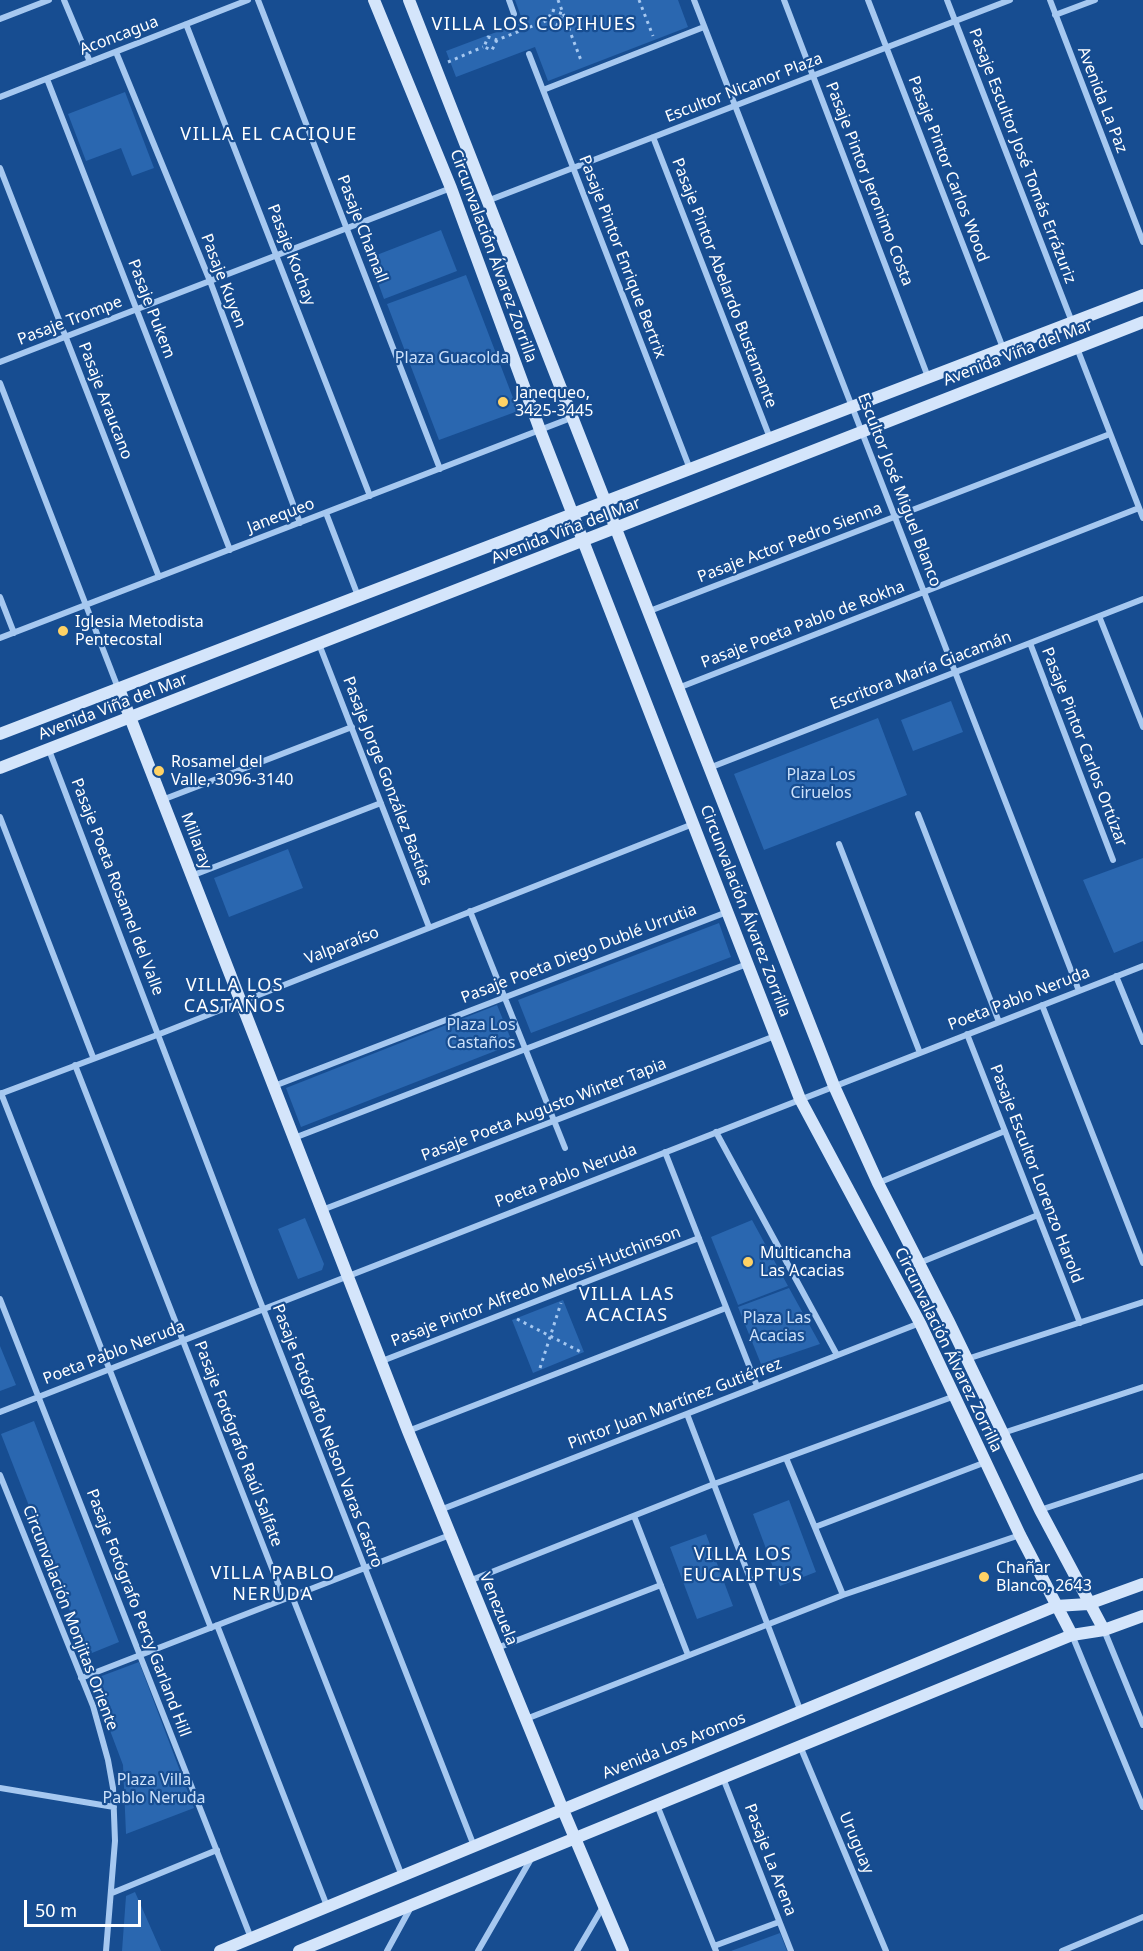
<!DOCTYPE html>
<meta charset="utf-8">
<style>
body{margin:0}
#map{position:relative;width:1143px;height:1951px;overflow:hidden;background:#174d91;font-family:"Noto Sans",sans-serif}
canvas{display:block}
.scale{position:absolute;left:24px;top:1900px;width:117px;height:27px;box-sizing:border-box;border:3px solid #fff;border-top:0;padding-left:8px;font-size:18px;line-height:21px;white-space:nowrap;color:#fff;-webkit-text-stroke:4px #174d91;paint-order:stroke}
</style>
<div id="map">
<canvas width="1143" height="1951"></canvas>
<div class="scale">50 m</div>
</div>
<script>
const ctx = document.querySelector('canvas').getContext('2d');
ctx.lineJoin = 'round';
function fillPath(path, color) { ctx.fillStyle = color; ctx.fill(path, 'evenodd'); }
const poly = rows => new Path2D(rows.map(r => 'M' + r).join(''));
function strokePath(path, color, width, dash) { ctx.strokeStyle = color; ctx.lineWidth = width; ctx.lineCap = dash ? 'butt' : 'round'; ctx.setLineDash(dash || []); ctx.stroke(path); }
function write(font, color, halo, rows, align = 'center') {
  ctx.font = font + ' "Noto Sans",sans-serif'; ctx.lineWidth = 4.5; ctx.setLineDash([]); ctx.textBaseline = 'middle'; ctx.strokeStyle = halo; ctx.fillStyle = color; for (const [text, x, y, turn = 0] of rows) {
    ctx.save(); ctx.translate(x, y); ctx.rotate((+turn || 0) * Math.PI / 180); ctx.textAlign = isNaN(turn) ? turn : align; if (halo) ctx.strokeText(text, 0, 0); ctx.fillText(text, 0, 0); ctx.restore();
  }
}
fillPath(poly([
 [515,0,678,0,688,27,548,81,535,47,456,77,446,51,523,22],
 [125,92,154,168,132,176,121,148,86,161,68,114],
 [441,230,457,271,384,299,369,258],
 [466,275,518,411,439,440,387,304],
 [951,701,963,732,913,751,901,720],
 [878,718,907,795,764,850,734,774],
 [288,849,303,888,229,917,214,878],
 [1143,858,1143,941,1114,953,1083,880],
 [719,923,731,957,531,1033,518,1000],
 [497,1005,513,1044,301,1127,286,1088],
 [305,1218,324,1264,322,1270,298,1279,278,1229],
 [752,1220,788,1286,738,1305,711,1237],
 [789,1288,820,1344,761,1364,738,1307],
 [563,1300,584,1352,533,1373,512,1320],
 [0,1346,16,1385,0,1391],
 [34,1421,119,1642,87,1655,1,1434],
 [789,1500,816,1572,780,1586,753,1514],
 [706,1534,733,1606,697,1619,670,1547],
 [139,1662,194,1808,126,1834,123,1765,91,1680],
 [135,1892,161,1951,122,1951,126,1896],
 [780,1933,787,1951,731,1951]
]), '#2a67b0');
strokePath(poly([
 [558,0,582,63],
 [639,0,653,36],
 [552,10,563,14,557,25,548,20,552,10],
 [497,40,492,50,484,47,488,37,497,40,548,20],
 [448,62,483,47],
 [517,1319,581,1352],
 [540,1368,561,1303]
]), '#a6c8f0', 3, [3, 4.5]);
strokePath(poly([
 [64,0,90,62],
 [258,0,440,469],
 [509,0,514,14],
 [694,0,1079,991],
 [784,0,928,377],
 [868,0,1003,348],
 [947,0,1072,322],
 [1050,0,1143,242],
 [1055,15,1095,0],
 [0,19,49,0],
 [186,24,370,496],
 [116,52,210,281,300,523],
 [529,54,690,469],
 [47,79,230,550],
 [543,90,704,27],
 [0,97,248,0],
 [653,137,770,438],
 [0,168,159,577],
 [487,201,1010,0],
 [1077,348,1143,518],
 [0,362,451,188],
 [0,383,118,688],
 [326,513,358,596],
 [0,597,14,633],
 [647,612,1110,434],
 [1099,616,1143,727],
 [0,638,571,418],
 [1030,643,1113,860],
 [319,644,429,927],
 [678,688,1139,508],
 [49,750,253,1283,474,1846],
 [709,768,1143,599],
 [162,800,352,727],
 [918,814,999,1022],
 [0,817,93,1057],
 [839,844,920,1053],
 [191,876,381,803],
 [470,911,565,1148],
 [1116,976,1143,1042],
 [1042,1005,1143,1263],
 [967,1034,1080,1323],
 [75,1065,284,1599],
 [274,1086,727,912],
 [1,1093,211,1628],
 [0,1094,157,1035,693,824],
 [716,1132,837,1355],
 [294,1138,747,964],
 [665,1152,757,1386],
 [878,1183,1005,1131],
 [322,1210,775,1036],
 [919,1263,1038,1215],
 [0,1299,251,1938],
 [967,1359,1143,1302],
 [382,1361,699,1238],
 [0,1412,1143,966],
 [687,1414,801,1712],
 [408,1431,726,1308],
 [1003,1433,1143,1387],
 [786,1458,843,1595],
 [0,1475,93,1706,108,1760,113,1788,115,1841,106,1951],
 [440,1510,920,1323],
 [1040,1510,1143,1476],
 [634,1516,688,1655],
 [815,1527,986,1462],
 [469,1581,714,1484,955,1396],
 [292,1596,402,1876],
 [217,1625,327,1906],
 [1104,1630,1143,1725],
 [1072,1635,1143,1807],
 [497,1648,661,1585],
 [81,1678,450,1535],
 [526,1719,843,1595,1020,1535],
 [800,1746,886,1951],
 [723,1778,791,1951],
 [0,1788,114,1807],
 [657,1805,716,1951],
 [112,1893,217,1850],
 [714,1946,779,1922],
 [387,1951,411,1907],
 [478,1951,531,1859],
 [577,1951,604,1905],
 [1062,1951,1143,1917]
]), '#a6c8f0', 6);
strokePath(poly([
 [374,0,451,188,540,430,800,1099,920,1323,1020,1535,1072,1635],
 [409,0,834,1086,878,1183,949,1322,1040,1510,1104,1630],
 [119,689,408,1431,563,1810,623,1951],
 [0,734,1143,295],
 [0,768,1143,322],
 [220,1951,1056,1606,1088,1604,1143,1584],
 [299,1951,1072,1635,1104,1630,1143,1616]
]), '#d4e5fb', 12);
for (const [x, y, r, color] of [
 [503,402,6,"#ffd265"],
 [63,631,6,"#ffd265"],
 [159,771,6,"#ffd265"],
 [748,1262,6,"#ffd265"],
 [984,1577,6,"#ffd265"]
]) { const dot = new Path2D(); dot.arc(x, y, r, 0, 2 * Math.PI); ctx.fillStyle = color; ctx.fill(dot); strokePath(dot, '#174d91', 2); }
write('16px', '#fff', '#174d91', [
 ["Aconcagua",119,36,-21],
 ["Escultor Nicanor Plaza",744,88,-21],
 ["Avenida La Paz",1102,100,69],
 ["Pasaje Escultor José Tomás Errázuriz",1022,156,69],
 ["Pasaje Pintor Carlos Wood",948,169,69],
 ["Pasaje Pintor Jeronimo Costa",869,184,69],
 ["Pasaje Chamall",362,229,69],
 ["Pasaje Kochay",291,255,69],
 ["Circunvalación Álvarez Zorrilla",493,256,70],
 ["Pasaje Pintor Enrique Bertrix",622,257,69],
 ["Pasaje Kuyen",223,281,69],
 ["Pasaje Pintor Abelardo Bustamante",724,283,69],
 ["Pasaje Pukem",151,309,69],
 ["Pasaje Trompe",70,321,-21],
 ["Avenida Viña del Mar",1018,353,-21],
 ["Pasaje Araucano",105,401,69],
 ["Escultor José Miguel Blanco",899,490,69],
 ["Janequeo",281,516,-21],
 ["Avenida Viña del Mar",566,531,-21],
 ["Pasaje Actor Pedro Sienna",790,543,-21],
 ["Pasaje Poeta Pablo de Rokha",803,625,-21],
 ["Escritora María Giacamán",921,671,-21],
 ["Avenida Viña del Mar",113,707,-21],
 ["Pasaje Pintor Carlos Ortúzar",1084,747,69],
 ["Pasaje Jorge González Bastías",387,781,69],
 ["Millaray",196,841,69],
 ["Pasaje Poeta Rosamel del Valle",117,887,69],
 ["Circunvalación Álvarez Zorrilla",745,911,69],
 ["Valparaíso",342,946,-21],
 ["Pasaje Poeta Diego Dublé Urrutia",579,954,-21],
 ["Poeta Pablo Neruda",1019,999,-21],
 ["Pasaje Poeta Augusto Winter Tapia",544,1110,-21],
 ["Pasaje Escultor Lorenzo Harold",1036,1174,69],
 ["Poeta Pablo Neruda",566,1176,-21],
 ["Pasaje Pintor Alfredo Melossi Hutchinson",536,1287,-21],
 ["Circunvalación Álvarez Zorrilla",948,1350,64],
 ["Poeta Pablo Neruda",114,1353,-21],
 ["Pintor Juan Martínez Gutiérrez",675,1404,-21],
 ["Pasaje Fotógrafo Nelson Varas Castro",327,1436,69],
 ["Pasaje Fotógrafo Raúl Salfate",238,1444,69],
 ["Venezuela",498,1609,68],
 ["Pasaje Fotógrafo Percy Garland Hill",138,1613,69],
 ["Circunvalación Monjitas Oriente",70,1618,69],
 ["Avenida Los Aromos",674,1746,-22],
 ["Uruguay",856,1843,67],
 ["Pasaje La Arena",770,1860,69]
]);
write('16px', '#cde2fb', '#174d91', [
 ["Plaza Guacolda",452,358],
 ["Plaza Los",821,775],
 ["Ciruelos",821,793],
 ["Plaza Los",481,1025],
 ["Castaños",481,1043],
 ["Plaza Las",777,1318],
 ["Acacias",777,1336],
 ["Plaza Villa",154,1780],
 ["Pablo Neruda",154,1798]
]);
write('16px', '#fff', '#174d91', [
 ["Janequeo,",515,393],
 ["3425-3445",515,411],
 ["Iglesia Metodista",75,622],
 ["Pentecostal",75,640],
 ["Rosamel del",171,762],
 ["Valle, 3096-3140",171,780],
 ["Multicancha",760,1253],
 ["Las Acacias",760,1271],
 ["Chañar",996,1568],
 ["Blanco, 2643",996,1586]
], 'left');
ctx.letterSpacing = '1.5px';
write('18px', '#fff', '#174d91', [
 ["VILLA LOS COPIHUES",534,25],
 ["VILLA EL CACIQUE",269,135],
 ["VILLA LOS",235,986],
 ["CASTAÑOS",235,1007],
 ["VILLA LAS",627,1295],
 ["ACACIAS",627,1316],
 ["VILLA LOS",743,1555],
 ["EUCALIPTUS",743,1576],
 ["VILLA PABLO",273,1574],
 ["NERUDA",273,1595]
]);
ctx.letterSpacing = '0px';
</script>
